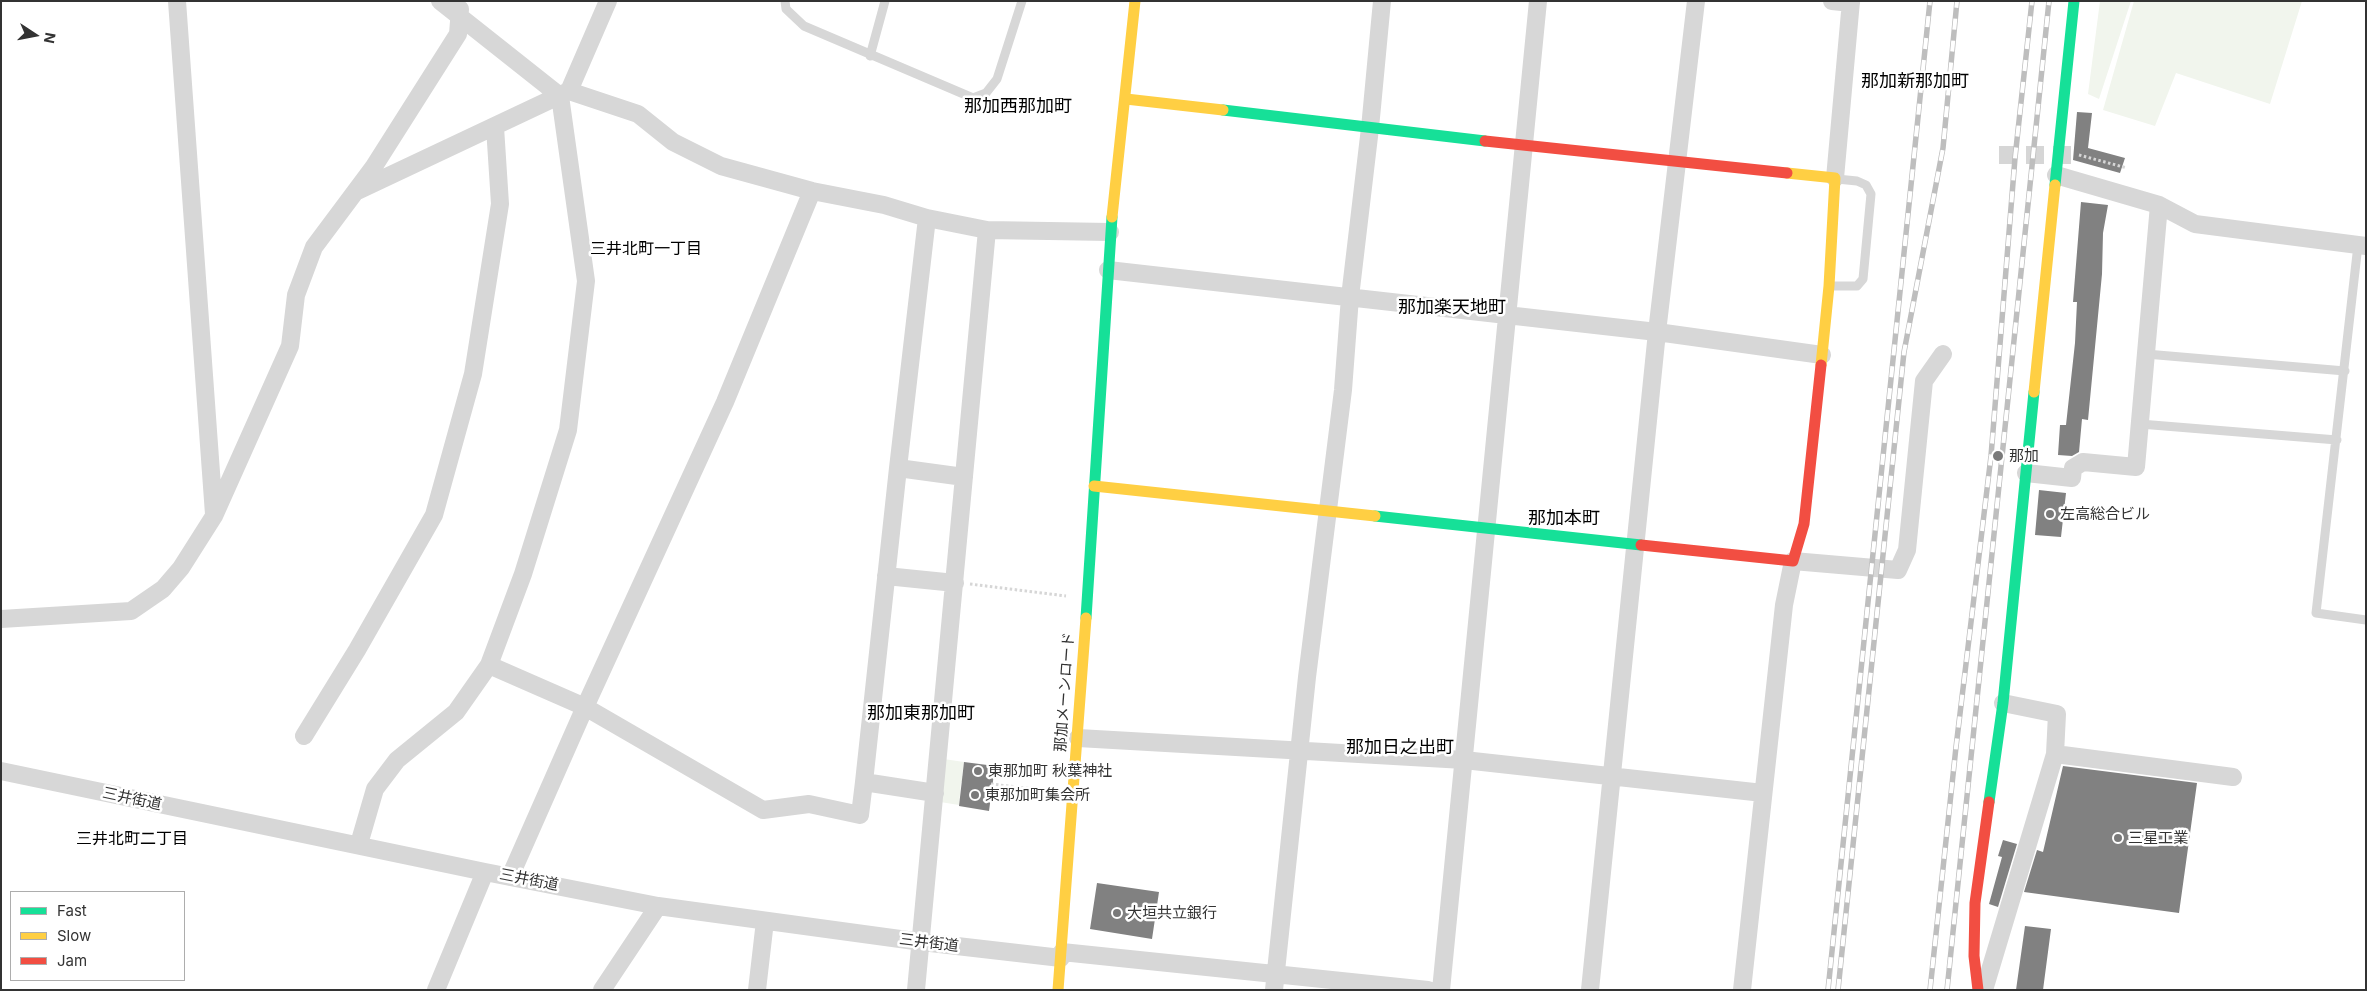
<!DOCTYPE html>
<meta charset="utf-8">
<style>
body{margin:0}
#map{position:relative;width:2367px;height:991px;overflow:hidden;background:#fff;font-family:Inter,sans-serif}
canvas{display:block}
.frame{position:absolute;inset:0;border:2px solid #333;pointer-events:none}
.legend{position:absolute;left:10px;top:891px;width:175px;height:90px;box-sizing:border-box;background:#fff;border:1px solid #adadad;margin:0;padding:6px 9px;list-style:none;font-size:15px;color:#333}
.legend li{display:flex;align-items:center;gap:10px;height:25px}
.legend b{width:25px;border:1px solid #adadad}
.north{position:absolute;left:10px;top:10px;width:50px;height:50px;-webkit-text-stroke:4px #fff;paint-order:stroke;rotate:101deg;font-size:14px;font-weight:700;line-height:20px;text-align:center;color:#333}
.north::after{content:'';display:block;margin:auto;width:18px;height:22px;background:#333;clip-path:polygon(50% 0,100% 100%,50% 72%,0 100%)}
</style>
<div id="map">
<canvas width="2367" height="991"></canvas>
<div class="frame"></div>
<ul class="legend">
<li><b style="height:6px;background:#16e098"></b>Fast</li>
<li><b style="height:6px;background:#ffcf43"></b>Slow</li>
<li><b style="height:6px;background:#f24e42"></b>Jam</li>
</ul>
<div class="north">N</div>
</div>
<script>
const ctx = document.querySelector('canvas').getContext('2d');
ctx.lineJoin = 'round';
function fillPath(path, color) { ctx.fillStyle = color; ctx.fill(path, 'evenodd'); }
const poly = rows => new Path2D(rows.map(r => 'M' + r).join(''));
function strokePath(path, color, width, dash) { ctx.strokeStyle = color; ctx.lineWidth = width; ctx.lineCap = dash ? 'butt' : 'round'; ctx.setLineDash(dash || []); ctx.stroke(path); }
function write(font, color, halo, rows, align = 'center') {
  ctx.font = font + ' Inter,"Noto Sans JP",sans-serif'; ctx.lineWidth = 5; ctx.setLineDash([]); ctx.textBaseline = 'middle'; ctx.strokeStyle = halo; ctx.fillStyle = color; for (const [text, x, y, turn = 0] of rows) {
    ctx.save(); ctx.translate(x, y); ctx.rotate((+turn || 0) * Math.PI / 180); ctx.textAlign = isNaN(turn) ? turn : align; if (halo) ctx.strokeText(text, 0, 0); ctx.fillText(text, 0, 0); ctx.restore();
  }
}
fillPath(poly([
 [2100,1,2131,1,2099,99,2088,94],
 [2134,1,2302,1,2270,104,2176,73,2155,126,2103,110],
 [937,758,964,762,962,776,993,778,991,784,961,782,959,805,934,801]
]), '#f1f5ed');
fillPath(poly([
 [2077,112,2092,113,2088,148,2125,158,2120,173,2073,160],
 [2081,202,2108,205,2103,233,2102,274,2088,420,2082,419,2079,452,2072,456,2058,455,2060,425,2066,425,2075,343,2077,302,2073,302],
 [2039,490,2066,493,2061,537,2035,535],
 [964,762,995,766,989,811,959,806],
 [2063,766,2197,783,2179,913,2024,892,2037,850,2043,852],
 [2003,840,2017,844,1998,907,1989,904,2002,857,1998,856],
 [1097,883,1159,892,1152,939,1090,929],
 [2025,926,2051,929,2043,990,2016,990]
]), '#818181');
strokePath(poly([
 [1999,155,2079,155]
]), '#d6d6d6', 18, [18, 9]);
strokePath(poly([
 [2079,155,2127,168],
 [970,584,1066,596],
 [991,784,1053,791]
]), '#d6d6d6', 3, [2.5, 2.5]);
strokePath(poly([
 [785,1,786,9,804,26,973,98,986,93,997,79,1022,1],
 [870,56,885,1],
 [2358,245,2316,613,2366,620],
 [1830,286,1857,286,1863,279,1871,194,1866,185,1857,181,1837,179],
 [2146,354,2345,371],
 [2140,424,2337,440]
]), '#d7d7d7', 9);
strokePath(poly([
 [177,1,214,514],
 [1832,1,1851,3],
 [569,91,638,114,673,142,721,166,812,191,884,205,927,218,987,230,1110,232],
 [2056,175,2159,205,2195,224,2366,246],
 [1835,178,1851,1],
 [357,191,569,91,608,1],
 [1108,270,1657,332,1822,355],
 [898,468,927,218],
 [2026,473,2072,478,2073,468,2083,462,2136,467,2159,205],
 [886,576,955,583],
 [1,619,131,611,163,589,181,568,214,516,290,346,296,295,314,247,373,168,458,34,460,9],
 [489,665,585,707,763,810,809,804,860,815,864,782,935,793],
 [304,736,357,650,434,515,473,374,500,204,495,127],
 [1078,738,1464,760,1763,793],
 [2055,754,2233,777],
 [1,771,485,872,658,906,922,942,1061,958],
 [864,782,898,468,964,477],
 [359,844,375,789,397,760,456,712,489,665,523,574,568,430,586,281,560,96,440,1],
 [510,877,585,707,725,402,812,191],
 [1062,952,1428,990],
 [436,990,485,872],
 [602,990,658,906],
 [757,990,765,921],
 [916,990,987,230],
 [1274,990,1307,677,1343,390,1350,297,1370,128,1382,1],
 [1441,990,1538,1],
 [1590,990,1657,332,1696,1],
 [1742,990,1784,605,1793,561,1898,570,1907,550,1924,381,1943,354],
 [1984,990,2055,754,2057,714,2003,703]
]), '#d7d7d7', 18);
strokePath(poly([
 [1223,110,1485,141],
 [2055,185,2074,1],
 [1375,516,1641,545],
 [1086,618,1112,217],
 [1989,802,2003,703,2034,392]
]), '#16e098', 11);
strokePath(poly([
 [1126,99,1223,110],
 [1787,173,1835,178,1829,286,1821,365],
 [1112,217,1135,1],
 [2034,392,2055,185],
 [1094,486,1375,516],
 [1058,990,1086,618]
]), '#ffcf43', 11);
strokePath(poly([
 [1485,141,1787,173],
 [1641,545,1793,561,1804,524,1821,365],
 [1978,990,1974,956,1975,903,1989,802]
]), '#f24e42', 11);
const rail = poly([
 [1828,990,1930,1],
 [1838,990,1904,352,1943,148,1957,1],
 [1930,990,1956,747,1991,456,2015,158,2032,1],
 [1947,990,2049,1]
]);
strokePath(rail, '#bebebe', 5.5);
strokePath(rail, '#fff', 4, [11]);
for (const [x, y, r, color] of [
 [1998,456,6,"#7a7a7a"],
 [2050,514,5,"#7a7a7a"],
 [978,771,5,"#7a7a7a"],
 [975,795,5,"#7a7a7a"],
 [2118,838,5,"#7a7a7a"],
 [1117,913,5,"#7a7a7a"]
]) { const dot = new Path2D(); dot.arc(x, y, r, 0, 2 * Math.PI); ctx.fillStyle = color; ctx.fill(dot); strokePath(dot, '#fff', 2); }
write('15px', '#333', '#fff', [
 ["那加",2009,456],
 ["左高総合ビル",2060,514],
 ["東那加町 秋葉神社",988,771],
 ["東那加町集会所",985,795],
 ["三星工業",2128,838],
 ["大垣共立銀行",1127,913]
], 'left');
write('15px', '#333', '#fff', [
 ["那加メーンロード",1065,692,-86],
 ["三井街道",132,799,12],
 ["三井街道",529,880,11],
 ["三井街道",929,943,7]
]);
write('16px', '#000', '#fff', [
 ["三井北町一丁目",646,249],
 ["三井北町二丁目",132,839]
]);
write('18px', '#000', '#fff', [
 ["那加新那加町",1915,82],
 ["那加西那加町",1018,107],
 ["那加楽天地町",1452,308],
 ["那加本町",1564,519],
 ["那加東那加町",921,714],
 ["那加日之出町",1400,748]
]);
</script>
